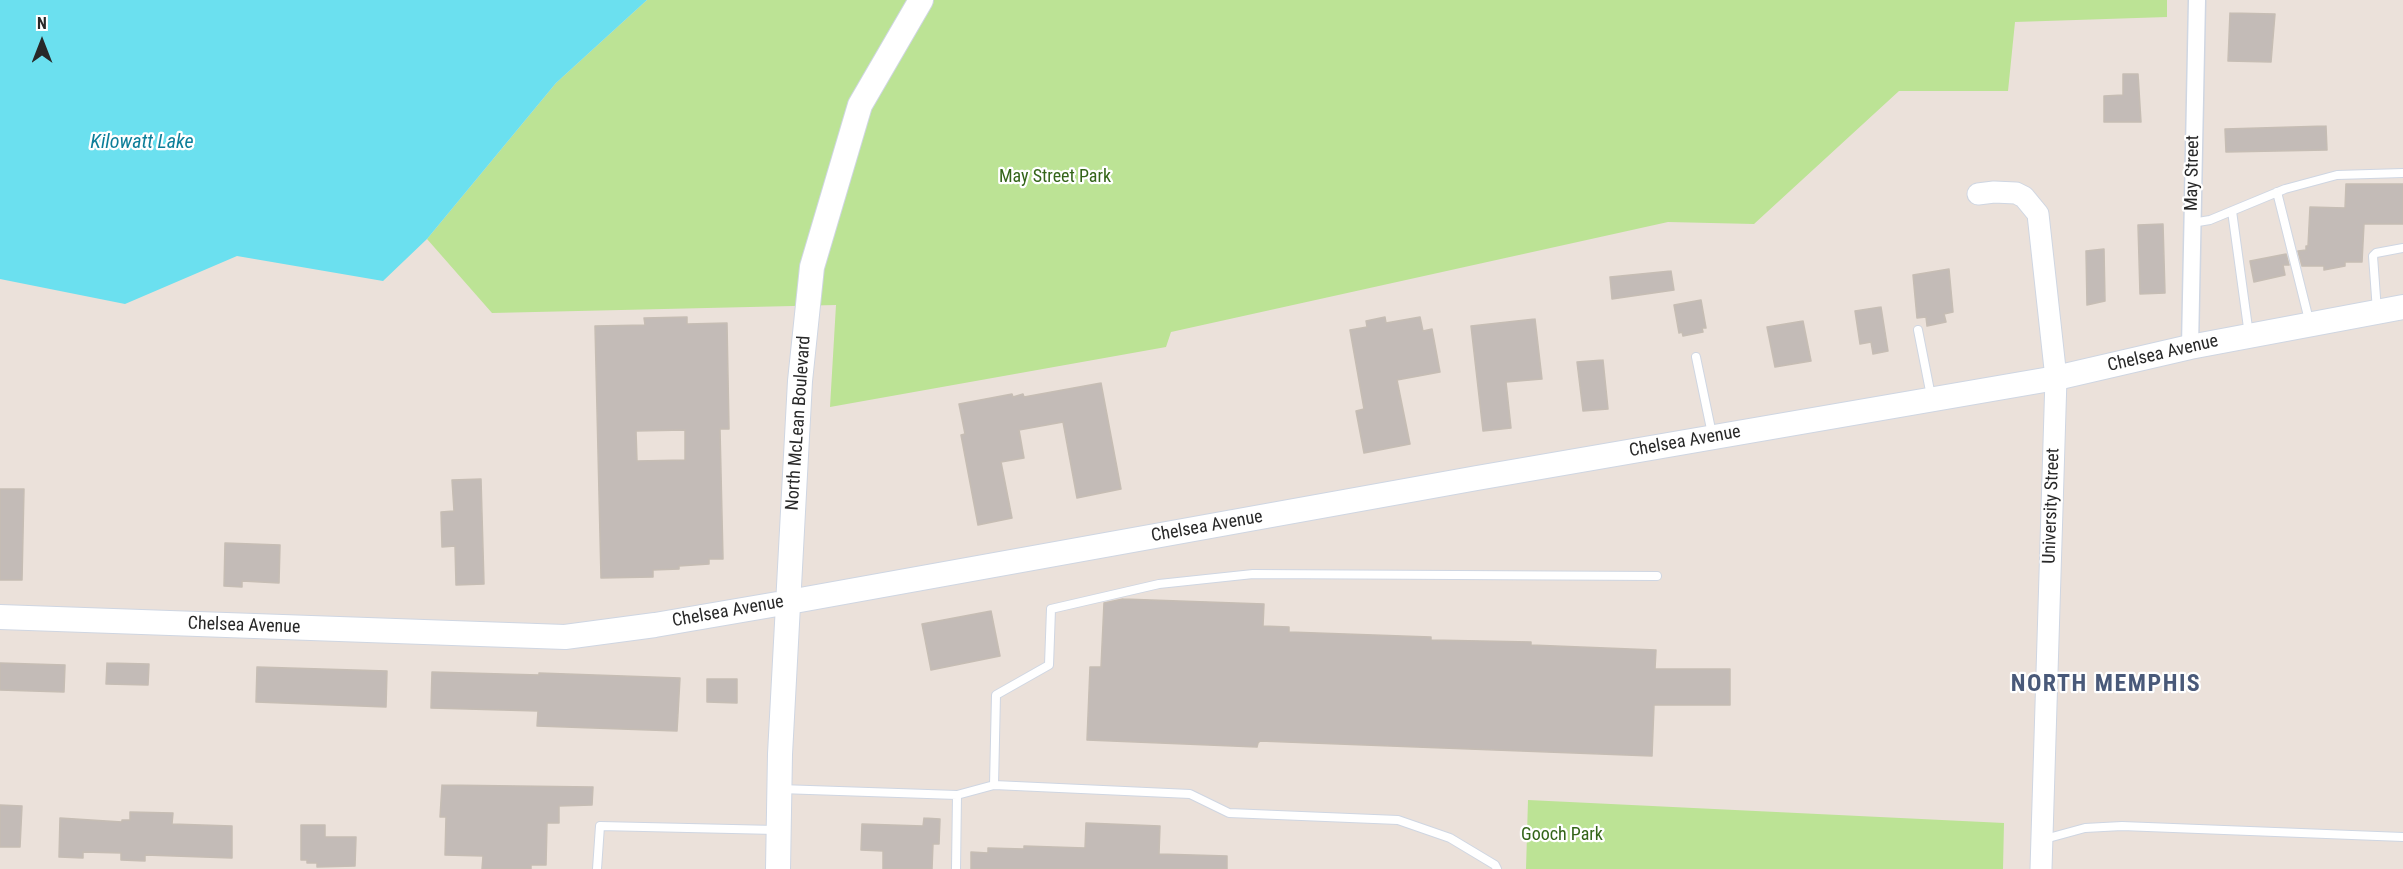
<!DOCTYPE html>
<style>
body{margin:0}
#map{position:relative;width:2403px;height:869px;overflow:hidden;background:#ebe1da;font-family:"Roboto Condensed",sans-serif}
canvas{display:block}
.north{position:absolute;left:12px;top:12px;width:60px;height:60px;-webkit-text-stroke:4px #fff;paint-order:stroke;rotate:0deg;font-size:16px;font-weight:700;line-height:24px;text-align:center;color:#282828}
.north::after{content:'';display:block;margin:auto;width:21px;height:27px;background:#282828;clip-path:polygon(50% 0,100% 100%,50% 72%,0 100%)}
</style>
<div id="map">
<canvas width="2403" height="869"></canvas>
<div class="north">N</div>
</div>
<script>
const ctx = document.querySelector('canvas').getContext('2d');
ctx.lineJoin = 'round';
function fillPath(path, color) { ctx.fillStyle = color; ctx.fill(path, 'evenodd'); }
const poly = rows => new Path2D(rows.map(r => 'M' + r).join(''));
function strokePath(path, color, width, dash) { ctx.strokeStyle = color; ctx.lineWidth = width; ctx.lineCap = dash ? 'butt' : 'round'; ctx.setLineDash(dash || []); ctx.stroke(path); }
function write(font, color, halo, rows, align = 'center') {
  ctx.font = font + ' "Roboto Condensed",sans-serif'; ctx.lineWidth = 4.5; ctx.setLineDash([]); ctx.textBaseline = 'middle'; ctx.strokeStyle = halo; ctx.fillStyle = color; for (const [text, x, y, turn = 0] of rows) {
    ctx.save(); ctx.translate(x, y); ctx.rotate((+turn || 0) * Math.PI / 180); ctx.textAlign = isNaN(turn) ? turn : align; if (halo) ctx.strokeText(text, 0, 0); ctx.fillText(text, 0, 0); ctx.restore();
  }
}
fillPath(poly([
 [647,0,2167,0,2167,17,2015,22,2008,91,1899,91,1754,224,1668,222,1171,332,1166,347,830,407,836,305,492,313,427,239,556,83],
 [1528,800,2004,823,2003,869,1526,869]
]), '#bce395');
fillPath(poly([
 [0,0,647,0,556,83,427,239,383,281,237,256,125,304,0,279]
]), '#6be0ef');
const building = poly([
 [2230,13,2275,14,2271,62,2228,61,2230,13],
 [2123,74,2138,74,2141,122,2104,122,2104,96,2123,95,2123,74],
 [2326,126,2327,150,2226,152,2225,129,2326,126],
 [2346,184,2403,184,2403,224,2364,224,2362,262,2345,262,2345,266,2324,270,2324,266,2302,266,2298,251,2306,250,2306,246,2308,246,2310,207,2345,208,2346,184],
 [2163,224,2165,293,2140,294,2138,225,2163,224],
 [2104,249,2105,301,2087,305,2086,251,2104,249],
 [2286,254,2289,265,2283,265,2285,275,2254,282,2250,261,2286,254],
 [1949,269,1953,312,1944,314,1946,322,1927,326,1926,317,1917,318,1913,275,1949,269],
 [1671,271,1674,290,1612,299,1610,277,1671,271],
 [1701,300,1706,328,1702,328,1703,332,1683,336,1682,332,1679,333,1674,305,1701,300],
 [1881,307,1888,351,1873,354,1871,342,1860,344,1855,311,1881,307],
 [687,317,687,324,727,323,729,429,720,429,723,559,709,559,709,564,679,566,679,569,653,570,653,577,601,578,595,326,645,325,644,318,687,317],
 [685,430,685,460,637,461,636,431,685,430],
 [1385,317,1386,323,1420,317,1423,331,1432,329,1440,372,1397,380,1410,444,1364,453,1356,411,1364,409,1350,330,1367,327,1366,321,1385,317],
 [1535,319,1542,379,1506,382,1511,428,1483,431,1471,326,1535,319],
 [1803,321,1811,361,1775,367,1767,327,1803,321],
 [1603,360,1608,409,1583,411,1577,362,1603,360],
 [1101,383,1121,489,1077,498,1063,422,1019,430,1024,458,1001,462,1012,518,978,525,961,435,965,434,959,404,1012,394,1013,397,1023,394,1024,397,1101,383],
 [481,479,484,584,456,585,455,546,442,547,441,512,454,511,452,480,481,479],
 [0,489,24,489,22,580,0,580,0,489],
 [225,543,280,545,279,583,242,581,242,587,224,586,225,543],
 [1123,599,1264,604,1263,626,1289,627,1289,632,1431,637,1431,640,1531,642,1531,645,1656,650,1655,669,1730,669,1730,705,1654,705,1652,756,1260,741,1258,743,1257,747,1087,740,1090,667,1101,667,1104,603,1123,599],
 [991,611,1000,656,931,670,922,624,991,611],
 [0,663,65,665,64,692,0,690,0,663],
 [107,663,149,664,148,685,106,684,107,663],
 [257,667,387,671,386,707,256,702,257,667],
 [432,672,539,675,539,673,680,678,677,731,537,726,538,711,431,708,432,672],
 [707,679,737,679,737,703,707,702,707,679],
 [442,785,593,787,592,805,559,806,559,823,547,823,546,865,531,865,531,869,482,869,483,856,445,855,446,817,440,817,442,785],
 [0,805,22,806,20,847,0,847,0,805],
 [130,812,173,813,172,824,232,826,232,858,145,855,145,861,121,860,121,853,83,852,83,858,59,857,60,818,122,822,122,820,130,820,130,812],
 [924,818,940,819,939,844,933,844,932,869,883,869,883,851,861,850,862,824,923,826,924,818],
 [1086,823,1160,826,1159,854,1227,856,1227,869,971,869,971,852,988,853,988,848,1024,849,1024,846,1085,848,1086,823],
 [301,825,325,825,325,837,356,837,355,866,317,867,317,863,307,863,307,860,301,860,301,825]
]);
fillPath(building, '#c3bbb7');
strokePath(building, '#c6bdb4', 1.5);
const service = poly([
 [2277,192,2310,324],
 [2232,211,2249,335],
 [2192,223,2210,220,2285,189,2337,175,2403,173],
 [2377,311,2373,256,2376,253,2403,248],
 [1918,330,1931,396],
 [1696,357,1712,434],
 [994,785,996,695,1049,665,1051,609,1159,584,1253,574,1657,576],
 [780,789,957,795,994,785,1190,794,1229,813,1398,820,1450,838,1495,865,1497,869],
 [2041,840,2085,828,2122,826,2403,837],
 [597,869,600,826,776,830],
 [956,869,957,795]
]);
const minor = poly([
 [2190,347,2197,0]
]);
const tertiary = poly([
 [1978,194,1994,192,2016,193,2024,197,2038,214,2056,378,2041,869]
]);
const secondary = poly([
 [0,617,565,637,655,625,789,602,1477,478,2056,378,2190,347,2403,307],
 [778,869,780,754,800,381,812,267,860,105,921,0]
]);
strokePath(service, '#cfd6e2', 10);
strokePath(minor, '#cfd6e2', 19);
strokePath(tertiary, '#cfd6e2', 23);
strokePath(secondary, '#cfd6e2', 26);
strokePath(service, '#fff', 8);
strokePath(minor, '#fff', 16);
strokePath(tertiary, '#fff', 21);
strokePath(secondary, '#fff', 24);
write('18px', '#282828', '#fff', [
 ["May Street",2193,173,-89],
 ["Chelsea Avenue",2163,354,-13],
 ["North McLean Boulevard",799,423,-86],
 ["Chelsea Avenue",1685,442,-10],
 ["University Street",2052,506,-88],
 ["Chelsea Avenue",1207,527,-10],
 ["Chelsea Avenue",728,612,-10],
 ["Chelsea Avenue",244,626,2]
]);
write('18px', '#346519', '#fff', [
 ["May Street Park",1055,177],
 ["Gooch Park",1562,835]
]);
write('italic 20px', '#0c7e99', '#fff', [
 ["Kilowatt Lake",142,143]
]);
ctx.letterSpacing = '1.5px';
write('bold 24px', '#495979', '#fff', [
 ["NORTH MEMPHIS",2106,685]
]);
ctx.letterSpacing = '0px';
</script>
